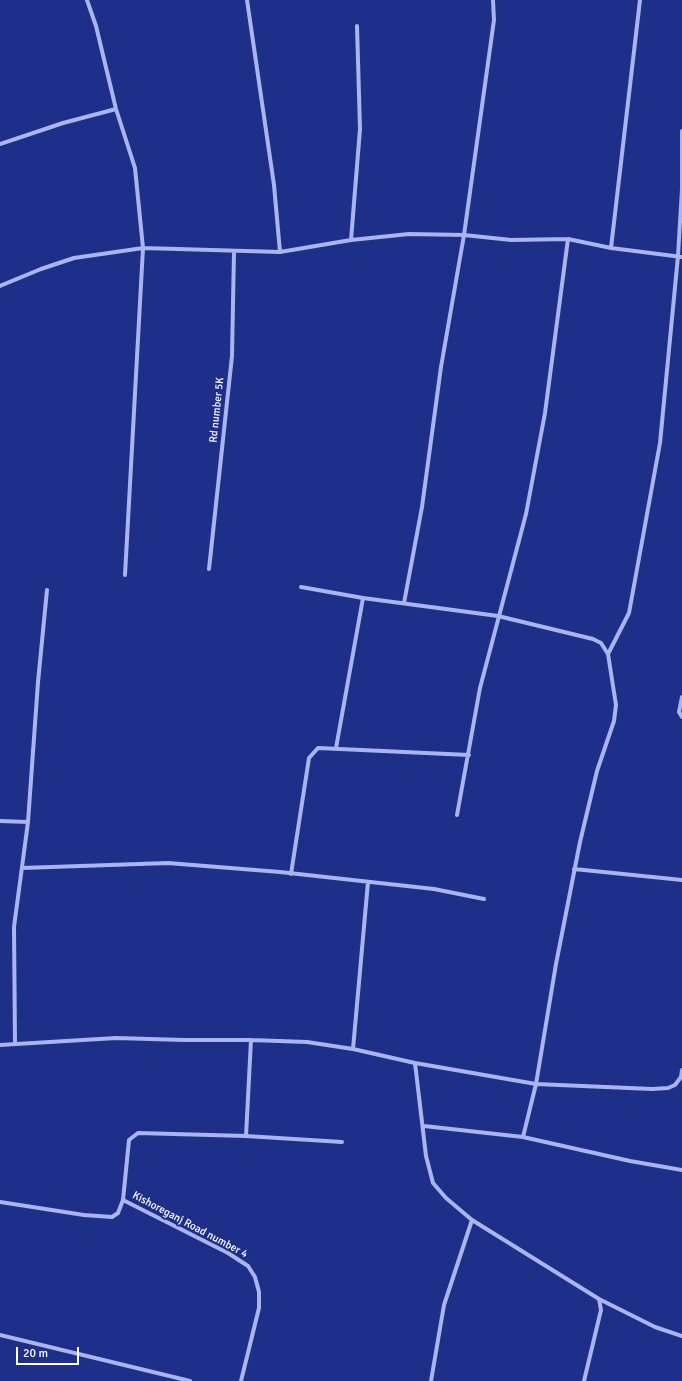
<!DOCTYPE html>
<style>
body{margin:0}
#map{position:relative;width:682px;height:1381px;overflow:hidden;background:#1e2f8a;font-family:Signika,sans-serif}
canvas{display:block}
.scale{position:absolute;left:16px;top:1347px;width:63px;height:18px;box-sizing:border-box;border:2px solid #fff;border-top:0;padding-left:5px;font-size:12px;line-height:14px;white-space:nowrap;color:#fff;-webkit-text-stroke:3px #1e2f8a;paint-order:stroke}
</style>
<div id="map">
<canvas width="682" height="1381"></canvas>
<div class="scale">20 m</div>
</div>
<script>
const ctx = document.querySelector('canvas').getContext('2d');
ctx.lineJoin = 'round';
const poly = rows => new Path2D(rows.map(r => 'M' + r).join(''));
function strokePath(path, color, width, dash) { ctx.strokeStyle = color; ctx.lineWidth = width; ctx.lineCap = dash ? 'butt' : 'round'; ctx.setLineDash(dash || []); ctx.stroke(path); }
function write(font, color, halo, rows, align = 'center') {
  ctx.font = font + ' Signika,sans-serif'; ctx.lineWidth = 4; ctx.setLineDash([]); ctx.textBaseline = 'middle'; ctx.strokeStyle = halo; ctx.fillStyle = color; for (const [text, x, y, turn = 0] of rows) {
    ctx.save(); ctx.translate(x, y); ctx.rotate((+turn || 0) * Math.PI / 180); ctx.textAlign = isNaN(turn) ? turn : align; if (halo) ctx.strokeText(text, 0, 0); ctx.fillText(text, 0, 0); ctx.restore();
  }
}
strokePath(poly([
 [87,0,96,26,116,109,135,168,143,248,125,575],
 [247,0,274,185,280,252],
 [0,144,63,123,116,109],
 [568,239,611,248,682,257],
 [351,240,360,129,357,26],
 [611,248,640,0],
 [0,286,41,269,74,258,143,248,280,252,351,240,409,234,464,235,511,240,568,239,545,413,526,514,480,688,457,815],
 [209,569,232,356,234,252],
 [301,587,363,598,498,616,593,639,601,643,608,654,616,705,614,721,597,771,580,842,556,964,536,1084,523,1137],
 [404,603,422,507,441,367,464,235,494,20,493,0],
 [608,654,629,613,660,443,678,256,682,189,682,131],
 [682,697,679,712,682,717],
 [336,748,363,598],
 [0,821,28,822,14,927,15,1043],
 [28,822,38,682,47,590],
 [22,868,168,863,280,872,434,889,484,899],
 [574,869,682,880],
 [291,874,309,758,318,748,469,755],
 [0,1045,116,1038,184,1040,251,1040,307,1042,353,1049,415,1063,536,1084,652,1089,668,1088,675,1085,681,1077,682,1070],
 [353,1049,368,882],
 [415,1063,426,1156,433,1183,446,1198,472,1220,599,1299,655,1327,682,1336],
 [424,1126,523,1137,630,1161,682,1170],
 [246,1136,251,1040],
 [123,1200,228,1253,248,1266,255,1277,259,1292,259,1308,241,1381],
 [0,1202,84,1215,112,1217,118,1213,123,1200,129,1140,138,1133,246,1136,342,1142],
 [0,1335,190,1381],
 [431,1381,444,1305,472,1220],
 [584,1381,601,1310,599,1299]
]), '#a9b5ec', 4);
write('11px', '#fff', '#1e2f8a', [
 ["Rd number 5K",217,410,-84],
 ["Kishoreganj Road number 4",190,1225,28]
]);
</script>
